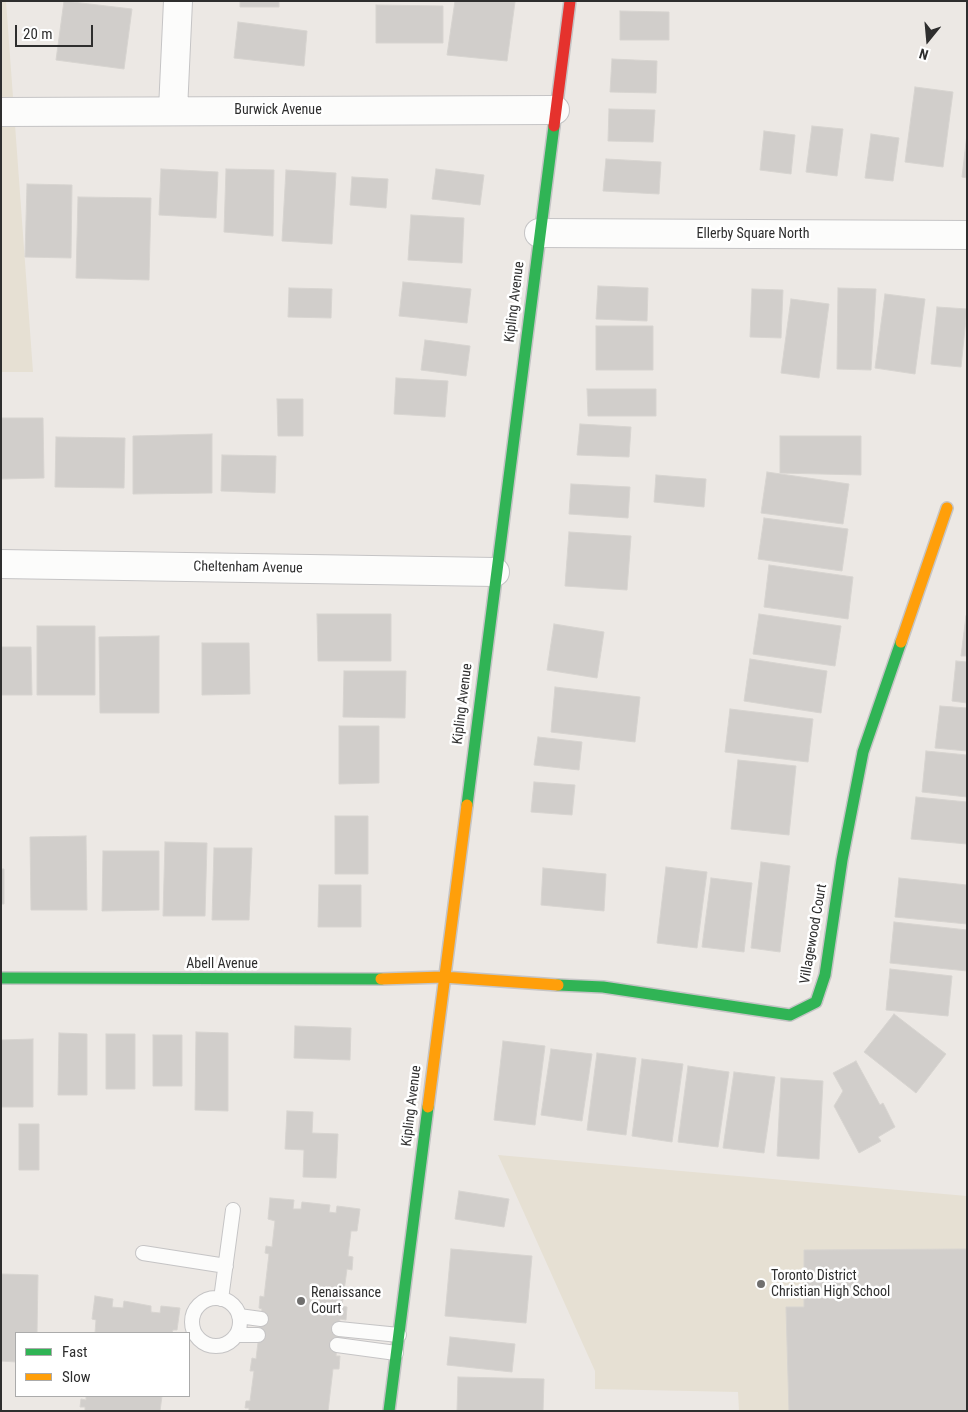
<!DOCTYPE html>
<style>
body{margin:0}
#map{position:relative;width:968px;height:1412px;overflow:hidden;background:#ece8e4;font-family:"Roboto Condensed",sans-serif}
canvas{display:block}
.frame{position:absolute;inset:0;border:2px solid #2e2e2e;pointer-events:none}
.legend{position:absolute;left:15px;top:1332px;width:175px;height:65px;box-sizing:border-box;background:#fff;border:1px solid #ababab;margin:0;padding:6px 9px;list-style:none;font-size:15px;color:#2e2e2e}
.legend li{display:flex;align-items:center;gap:10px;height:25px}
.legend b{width:25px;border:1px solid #ababab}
.north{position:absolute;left:903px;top:15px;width:50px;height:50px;-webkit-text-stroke:4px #fff;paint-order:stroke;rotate:197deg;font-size:14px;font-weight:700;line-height:20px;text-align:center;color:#2e2e2e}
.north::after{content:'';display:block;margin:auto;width:18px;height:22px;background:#2e2e2e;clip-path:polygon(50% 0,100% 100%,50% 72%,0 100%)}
.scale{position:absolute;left:15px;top:25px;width:78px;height:22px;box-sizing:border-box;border:2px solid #2e2e2e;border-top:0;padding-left:6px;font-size:15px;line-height:18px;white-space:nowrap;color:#2e2e2e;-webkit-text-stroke:4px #fff;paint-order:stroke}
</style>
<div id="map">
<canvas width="968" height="1412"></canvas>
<div class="frame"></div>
<ul class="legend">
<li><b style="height:6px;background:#30b455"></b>Fast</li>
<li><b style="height:6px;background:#ff9f0a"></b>Slow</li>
</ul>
<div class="north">N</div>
<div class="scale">20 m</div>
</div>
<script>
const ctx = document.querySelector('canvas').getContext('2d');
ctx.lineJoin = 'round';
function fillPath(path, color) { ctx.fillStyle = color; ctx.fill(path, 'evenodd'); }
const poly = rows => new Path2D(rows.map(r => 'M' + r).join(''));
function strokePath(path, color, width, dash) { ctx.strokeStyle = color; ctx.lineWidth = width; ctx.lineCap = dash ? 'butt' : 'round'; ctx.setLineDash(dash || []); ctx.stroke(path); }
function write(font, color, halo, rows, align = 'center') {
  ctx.font = font + ' "Roboto Condensed",sans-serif'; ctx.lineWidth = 5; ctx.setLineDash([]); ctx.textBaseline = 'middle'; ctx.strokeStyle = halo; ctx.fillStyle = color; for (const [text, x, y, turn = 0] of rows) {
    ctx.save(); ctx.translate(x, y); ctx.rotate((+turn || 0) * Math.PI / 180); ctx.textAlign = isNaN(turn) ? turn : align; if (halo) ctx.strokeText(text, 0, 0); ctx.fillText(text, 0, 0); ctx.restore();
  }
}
fillPath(poly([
 [1,1,6,1,33,372,1,372],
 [498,1155,967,1196,967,1411,739,1411,738,1392,595,1389,595,1371]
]), '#e6e0d3');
const building = poly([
 [64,1,132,9,124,69,56,60,64,1],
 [240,1,279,1,279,7,240,7,240,1],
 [455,1,515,2,507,61,447,55,455,1],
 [376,5,443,6,443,43,376,43,376,5],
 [620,11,669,12,669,40,620,40,620,11],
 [238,22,307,31,304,66,234,58,238,22],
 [612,59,657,61,656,93,610,92,612,59],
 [915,87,953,92,943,167,905,162,915,87],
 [609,109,655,110,653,142,608,141,609,109],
 [812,126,843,129,837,176,806,172,812,126],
 [764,131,795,135,791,174,760,170,764,131],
 [871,134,899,138,893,181,865,178,871,134],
 [967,134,967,178,962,177,967,134],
 [606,159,661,162,659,194,603,191,606,159],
 [161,169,218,172,216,218,159,215,161,169],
 [226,169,274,170,273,236,224,232,226,169],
 [436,169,484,175,480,205,432,199,436,169],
 [286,170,336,173,332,244,282,241,286,170],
 [352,177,388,179,386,208,350,205,352,177],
 [27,184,72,185,71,258,25,257,27,184],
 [78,197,151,198,149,280,76,278,78,197],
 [411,215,464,218,462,263,408,260,411,215],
 [403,282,471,289,467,323,399,316,403,282],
 [598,286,648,288,647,321,596,319,598,286],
 [289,288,332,289,331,318,288,317,289,288],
 [838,288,876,289,871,370,837,369,838,288],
 [752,289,783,290,781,338,750,337,752,289],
 [885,294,925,299,915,374,875,368,885,294],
 [791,299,829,304,819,378,781,373,791,299],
 [937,307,967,309,961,367,931,364,937,307],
 [596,326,653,326,653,370,596,370,596,326],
 [425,340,470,346,466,376,421,370,425,340],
 [396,378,448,381,445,417,394,414,396,378],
 [587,389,656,389,656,416,588,416,587,389],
 [277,399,303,399,303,436,278,436,277,399],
 [1,418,43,418,44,478,1,479,1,418],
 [580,424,631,427,629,457,577,455,580,424],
 [212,434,212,493,133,494,133,436,212,434],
 [780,436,861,436,861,475,780,473,780,436],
 [56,437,125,438,124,488,55,487,56,437],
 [222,455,276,456,275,493,221,491,222,455],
 [767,472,849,484,843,524,761,513,767,472],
 [656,475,706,479,704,507,654,502,656,475],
 [571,484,630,487,628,518,569,514,571,484],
 [764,518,848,529,842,571,758,559,764,518],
 [569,532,631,536,627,590,565,586,569,532],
 [769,565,853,577,848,619,764,607,769,565],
 [317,614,391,614,391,661,318,661,317,614],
 [759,614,841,626,835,666,753,654,759,614],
 [966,616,967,616,967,656,961,656,966,616],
 [554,624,604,632,597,678,547,670,554,624],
 [37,626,95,626,95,695,37,695,37,626],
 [159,636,159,713,100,713,99,637,159,636],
 [202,643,249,643,250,694,202,695,202,643],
 [1,647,31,647,32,695,1,695,1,647],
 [750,659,827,671,821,713,744,701,750,659],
 [956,661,967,662,967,703,952,701,956,661],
 [344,671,406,671,405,718,343,717,344,671],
 [555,687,640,697,635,742,551,732,555,687],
 [940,706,967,708,967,751,935,748,940,706],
 [730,709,813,719,808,762,725,752,730,709],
 [339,726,379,726,379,783,339,784,339,726],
 [538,737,582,742,579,770,534,765,538,737],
 [926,751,967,755,967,797,922,792,926,751],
 [738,760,796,766,789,835,731,829,738,760],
 [534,782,575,785,572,815,531,812,534,782],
 [916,797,967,802,967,844,911,839,916,797],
 [335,816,368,816,368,874,335,874,335,816],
 [86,836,87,910,31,910,30,837,86,836],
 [165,842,207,843,205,916,163,916,165,842],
 [214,848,252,848,249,920,212,920,214,848],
 [103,851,159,851,159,910,102,911,103,851],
 [761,862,790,866,780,952,751,948,761,862],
 [666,867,707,872,697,948,657,943,666,867],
 [543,868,606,874,604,911,541,905,543,868],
 [1,869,4,869,4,904,1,904,1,869],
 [711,878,752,883,744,952,702,947,711,878],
 [899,878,967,885,967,924,895,917,899,878],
 [319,885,361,885,361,927,318,927,319,885],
 [894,922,967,930,967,971,890,963,894,922],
 [890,969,952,976,948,1016,886,1010,890,969],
 [894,1014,946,1054,916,1093,864,1052,894,1014],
 [295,1026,351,1028,350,1060,294,1058,295,1026],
 [196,1032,228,1033,228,1111,195,1110,196,1032],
 [59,1033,87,1034,87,1095,58,1095,59,1033],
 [106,1034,135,1034,135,1089,106,1089,106,1034],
 [153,1035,182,1035,182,1086,153,1086,153,1035],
 [33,1039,33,1107,1,1107,1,1040,33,1039],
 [503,1041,545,1046,535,1125,494,1120,503,1041],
 [551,1049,592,1054,582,1121,541,1115,551,1049],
 [597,1053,636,1058,626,1135,587,1130,597,1053],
 [642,1059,683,1064,672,1142,632,1136,642,1059],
 [856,1061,880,1105,883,1103,895,1127,878,1137,881,1141,859,1153,834,1106,843,1091,833,1073,856,1061],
 [688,1066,729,1072,718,1147,678,1142,688,1066],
 [734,1072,775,1077,764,1153,723,1148,734,1072],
 [781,1078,823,1081,819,1159,777,1156,781,1078],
 [287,1111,313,1112,312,1133,338,1134,336,1178,303,1177,304,1150,285,1149,287,1111],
 [19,1124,39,1124,39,1170,19,1170,19,1124],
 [459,1191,509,1199,504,1227,455,1219,459,1191],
 [270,1198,294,1200,293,1209,301,1209,302,1202,330,1205,329,1212,336,1213,337,1206,360,1209,357,1231,351,1231,348,1256,353,1257,352,1270,347,1269,342,1306,347,1307,346,1320,340,1319,336,1356,340,1356,339,1369,333,1369,328,1411,249,1411,249,1408,245,1408,246,1401,250,1401,254,1371,250,1371,252,1358,256,1359,262,1309,259,1308,260,1296,264,1297,269,1254,265,1253,266,1246,272,1247,275,1221,268,1219,270,1198],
 [451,1249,532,1256,526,1323,445,1316,451,1249],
 [967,1249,967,1411,789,1411,786,1307,804,1307,804,1250,967,1249],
 [1,1274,38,1275,37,1333,16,1333,16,1362,1,1361,1,1274],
 [95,1296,113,1299,112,1307,123,1308,124,1301,151,1306,151,1312,160,1313,161,1306,180,1308,177,1330,173,1330,172,1333,95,1333,96,1320,92,1319,95,1296],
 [450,1337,515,1344,512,1372,447,1365,450,1337],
 [458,1377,544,1379,543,1411,457,1411,458,1377],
 [86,1396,162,1396,160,1411,85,1411,85,1407,80,1407,81,1399,86,1400,86,1396]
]);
fillPath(building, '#d1cecb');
strokePath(building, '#d7d4d0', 1);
const lane = poly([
 [143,1253,226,1266],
 '192 1322a24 24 0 1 1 48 0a24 24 0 1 1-48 0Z',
 [221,1299,233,1210],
 [239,1316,261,1319],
 [339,1329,399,1335],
 [237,1335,258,1335],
 [337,1345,396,1353]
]);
const street = poly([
 [173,110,178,1],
 [1,112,555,110],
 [539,233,967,235],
 [1,564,495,572]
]);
const fast = poly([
 [467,805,554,126],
 [1,978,381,979],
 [558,985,603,987,790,1015,816,1002,825,975,842,860,863,752,901,642],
 [389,1411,428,1107]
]);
const slow = poly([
 [901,642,947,508],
 [381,979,443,977,558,985],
 [428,1107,467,805]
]);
const jam = poly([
 [554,126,570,1]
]);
strokePath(lane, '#c5c4c5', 16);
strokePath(street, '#c5c4c5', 30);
strokePath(fast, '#c5c4c5', 14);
strokePath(slow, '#c5c4c5', 14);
strokePath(jam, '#c5c4c5', 14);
strokePath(lane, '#fcfcfb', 14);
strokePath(street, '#fcfcfb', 28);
strokePath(fast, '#30b455', 11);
strokePath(slow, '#ff9f0a', 11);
strokePath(jam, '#e5322d', 11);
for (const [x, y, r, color] of [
 [761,1284,5,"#706f6e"],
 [301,1301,5,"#706f6e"]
]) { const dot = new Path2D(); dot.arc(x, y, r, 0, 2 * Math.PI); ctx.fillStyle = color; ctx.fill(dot); strokePath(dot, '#fff', 2); }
write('14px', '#2e2e2e', '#fff', [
 ["Burwick Avenue",278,110],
 ["Ellerby Square North",753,234],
 ["Kipling Avenue",515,302,-83],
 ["Cheltenham Avenue",248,568,1],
 ["Kipling Avenue",463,704,-83],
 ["Villagewood Court",814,934,-80],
 ["Abell Avenue",222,964],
 ["Kipling Avenue",412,1106,-83]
]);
write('14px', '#2e2e2e', '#fff', [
 ["Toronto District",771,1276],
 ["Christian High School",771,1292],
 ["Renaissance",311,1293],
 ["Court",311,1309]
], 'left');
</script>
